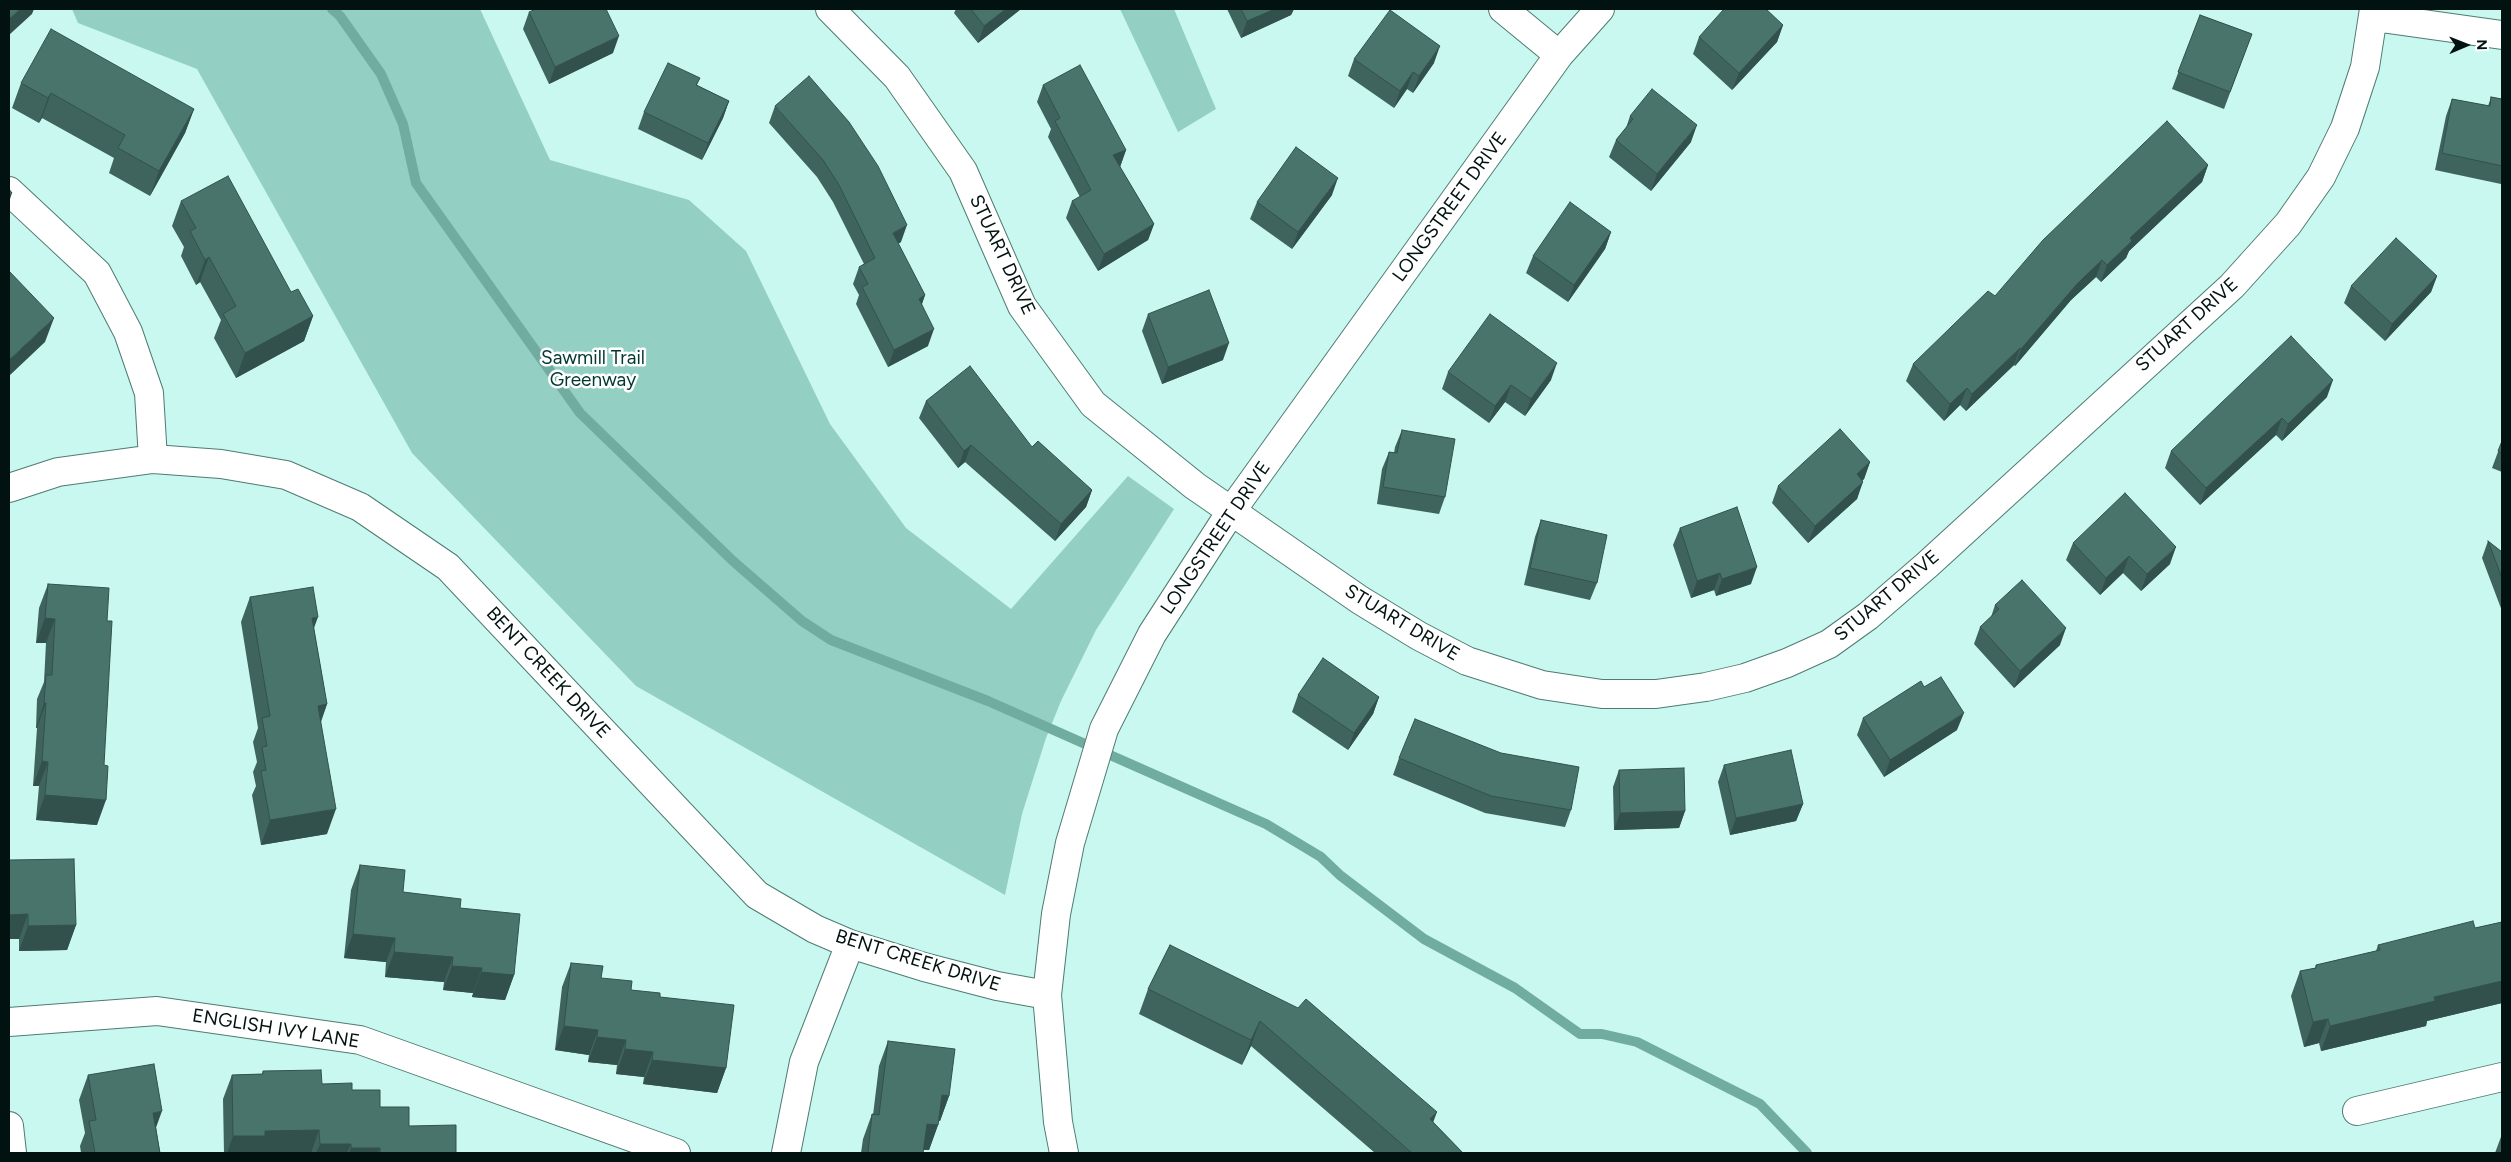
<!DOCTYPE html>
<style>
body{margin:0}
#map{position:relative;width:2511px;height:1162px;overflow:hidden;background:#c8f8ef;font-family:Figtree,sans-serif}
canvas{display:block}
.frame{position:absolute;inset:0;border:10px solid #021210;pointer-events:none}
.north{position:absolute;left:2441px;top:20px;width:50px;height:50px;-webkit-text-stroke:4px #fff;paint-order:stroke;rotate:89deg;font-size:14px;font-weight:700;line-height:20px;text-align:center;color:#021210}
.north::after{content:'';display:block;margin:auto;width:18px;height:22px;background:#021210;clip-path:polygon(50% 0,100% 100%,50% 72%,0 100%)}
</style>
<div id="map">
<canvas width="2511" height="1162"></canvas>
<div class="frame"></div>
<div class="north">N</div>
</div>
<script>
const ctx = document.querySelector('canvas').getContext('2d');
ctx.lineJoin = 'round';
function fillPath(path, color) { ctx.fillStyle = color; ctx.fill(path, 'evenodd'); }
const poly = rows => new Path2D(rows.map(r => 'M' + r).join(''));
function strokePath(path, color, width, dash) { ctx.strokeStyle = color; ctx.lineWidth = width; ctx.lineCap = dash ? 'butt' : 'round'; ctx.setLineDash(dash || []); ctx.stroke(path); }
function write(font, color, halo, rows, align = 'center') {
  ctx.font = font + ' Figtree,sans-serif'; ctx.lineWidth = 5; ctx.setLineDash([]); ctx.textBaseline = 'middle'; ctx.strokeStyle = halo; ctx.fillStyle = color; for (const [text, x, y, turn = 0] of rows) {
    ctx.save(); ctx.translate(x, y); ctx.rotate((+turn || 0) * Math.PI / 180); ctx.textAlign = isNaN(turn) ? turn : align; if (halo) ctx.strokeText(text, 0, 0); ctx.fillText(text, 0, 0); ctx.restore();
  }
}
fillPath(poly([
 [72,9,480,9,550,160,689,200,746,251,830,424,906,528,1011,609,1128,476,1174,509,1096,630,1061,701,1046,738,1022,814,1005,895,636,686,412,453,197,69,78,23],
 [1120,9,1174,9,1216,109,1178,132]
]), '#94cfc4');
strokePath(poly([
 [332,9,340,16,381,74,403,124,416,183,580,413,733,561,802,621,831,640,988,701,1266,824,1321,857,1341,876,1424,939,1515,988,1580,1034,1602,1034,1637,1042,1760,1104,1807,1153]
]), '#71aca1', 10);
const minor = poly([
 [830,9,897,77,963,171,1022,306,1093,404,1195,486,1360,600,1419,636,1467,661,1542,685,1602,694,1656,694,1706,687,1745,678,1787,663,1829,644,1868,616,1927,565,2232,286,2288,224,2321,177,2345,128,2365,67,2374,9],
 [1503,9,1559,55],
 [2374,17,2502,35],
 [9,191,97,273,128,332,149,393,153,459],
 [9,488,58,472,153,459,221,464,286,475,360,507,448,567,757,895,815,929,850,944,924,967,997,986,1047,995],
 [9,1022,157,1011,360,1040,676,1153],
 [2357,1111,2502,1077],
 [9,1126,12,1153],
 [786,1153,804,1062,850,944],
 [1064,1153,1058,1122,1047,995,1056,914,1070,843,1104,729,1152,634,1232,510,1559,55,1600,9]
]);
strokePath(minor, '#4f7b73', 30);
strokePath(minor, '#fff', 28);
fillPath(poly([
 [956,9,1021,9,978,43,954,13],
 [1227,9,1294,9,1291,15,1241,38],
 [529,12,613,53,549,84,523,29],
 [2200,15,2252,34,2224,109,2172,89],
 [1783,25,1777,42,1732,90,1693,54,1699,37],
 [1354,59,1434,63,1413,93,1407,89,1394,108,1348,76],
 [700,78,697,85,729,101,723,118,702,160,638,129,644,112],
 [21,83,194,109,185,133,150,196,109,173,114,158,42,118,39,123,12,108],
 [1043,85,1126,150,1120,167,1154,224,1148,240,1098,271,1066,218,1072,201,1080,197,1048,137,1051,129,1037,102],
 [2491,97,2502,99,2502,182,2501,184,2435,170,2446,116,2452,99,2488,106],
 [775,106,901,242,898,244,925,295,922,304,928,346,888,367,856,304,859,295,853,284,859,267,864,264,833,202,817,177,769,123],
 [1630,116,1691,142,1651,191,1609,157,1616,140,1626,128],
 [2208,165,2202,182,2129,251,2126,258,2101,282,2096,277,2071,300,2015,366,2014,365,1966,411,1960,405,1944,421,1906,381,1913,364,1995,296],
 [1332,195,1292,249,1250,219,1257,202],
 [181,201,291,292,313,316,304,341,236,378,214,338,221,320,200,282,196,285,181,256,184,247,172,226],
 [1611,232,1605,249,1568,302,1526,273,1533,256],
 [2437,276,2431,292,2385,341,2344,303,2351,286],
 [1148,314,1223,360,1162,384,1142,331],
 [1448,372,1551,380,1525,416,1505,402,1489,423,1442,389],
 [2327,397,2282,441,2276,435,2200,505,2165,468,2171,451],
 [926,401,1032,447,1092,490,1086,507,1055,541,965,462,958,468,919,418],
 [1402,430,1445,497,1439,514,1377,504,1382,469,1389,452,1394,453,1395,447],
 [2502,441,2502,472,2492,468],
 [1870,462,1864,479,1862,481,1857,499,1808,543,1772,503,1778,486],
 [1541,520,1597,583,1590,600,1524,585,1535,537],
 [1680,528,1751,584,1716,596,1714,590,1691,598,1673,545],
 [2488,541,2502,552,2502,611,2482,558],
 [2073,543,2170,564,2141,591,2123,573,2100,595,2066,560],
 [48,584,107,621,97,825,36,820,39,786,33,786,37,728,36,728,37,699,44,682,46,643,36,643,39,608],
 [250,597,314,629,327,704,321,722,327,834,261,845,252,795,256,786,253,772,257,762,253,742,258,728,241,622],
 [1995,605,2060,645,2014,688,1974,644,1980,627,1991,617],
 [1298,695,1379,697,1373,714,1348,750,1292,712],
 [1863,718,1957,730,1884,777,1857,735],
 [1399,758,1571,810,1565,827,1485,813,1393,775],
 [1724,765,1803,804,1796,821,1730,835,1718,782],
 [1619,770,1685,811,1679,828,1614,830,1613,787],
 [9,860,76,925,67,950,19,951,19,939,9,939],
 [360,865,403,892,460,908,514,975,505,1000,472,997,473,993,443,990,444,982,385,977,386,962,344,958,351,890],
 [2502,922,2502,1003,2427,1021,2426,1026,2321,1051,2319,1043,2304,1047,2291,996,2300,971,2315,968,2316,965,2376,951,2378,945,2475,928],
 [1170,945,1433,1122,1463,1153,1375,1153,1251,1046,1242,1065,1139,1014,1148,989],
 [571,963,601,978,631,990,660,997,726,1068,717,1093,643,1084,644,1077,616,1074,617,1065,588,1062,589,1055,555,1050,562,987],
 [888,1041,949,1096,940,1121,939,1120,938,1125,929,1150,923,1150,923,1153,861,1153,863,1139,872,1114,873,1115,879,1066],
 [263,1071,352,1090,409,1126,456,1153,224,1153,223,1099,232,1075,262,1074],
 [88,1075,156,1127,160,1153,81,1153,80,1146,85,1133,79,1100],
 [2502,1134,2502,1153,2495,1153]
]), '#3f645d');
fillPath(poly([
 [20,9,34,9,32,14,9,35,9,19],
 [1006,9,1021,9,978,43,984,26],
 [1275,9,1294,9,1291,15,1241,38,1247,21],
 [1783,25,1777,42,1732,90,1739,73],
 [619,36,613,53,549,84,555,67],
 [1440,46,1434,63,1413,93,1419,76],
 [1413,72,1407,89,1394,108,1400,91],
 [51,93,42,118,39,123,48,98],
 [729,101,723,118,702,160,708,143],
 [194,109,185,133,150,196,159,171],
 [1697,125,1691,142,1651,191,1657,174],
 [1126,150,1120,167,1113,155],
 [2208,165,2202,182,2129,251,2126,258,2101,282,2107,265,2130,238],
 [1338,178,1332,195,1292,249,1298,232],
 [12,193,9,202,9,196],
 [1154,224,1148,240,1098,271,1104,254],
 [907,225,901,242,886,250,893,233],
 [1611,232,1605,249,1568,302,1574,285],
 [209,257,200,282,196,285,205,260],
 [2102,260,2096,277,2071,300,2015,366,2021,349,2077,284],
 [2437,276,2431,292,2385,341,2392,324],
 [925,295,919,312,919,299],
 [313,316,304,341,236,378,245,353],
 [54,318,45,342,9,376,9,360],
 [934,329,928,346,888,367,894,350],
 [1229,343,1223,360,1162,384,1168,367],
 [2020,348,2014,365,1966,411,1972,394],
 [1557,363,1551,380,1525,416,1531,399],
 [2333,380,2327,397,2282,441,2288,424],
 [1511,385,1505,402,1489,423,1495,406],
 [1967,388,1960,405,1944,421,1950,404],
 [2282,418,2276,435,2200,505,2206,488],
 [971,445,965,462,958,468,964,451],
 [1870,462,1864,479,1851,491,1857,474],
 [1863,482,1857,499,1808,543,1815,526],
 [1092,490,1086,507,1055,541,1061,524],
 [2176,547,2170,564,2141,591,2147,574],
 [2129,556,2123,573,2100,595,2106,578],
 [1757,567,1751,584,1716,596,1722,579],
 [1720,573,1714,590,1691,598,1697,581],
 [318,617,309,642,312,618],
 [45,618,55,619,46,643,36,643],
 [2066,628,2060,645,2014,688,2020,671],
 [1379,697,1373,714,1348,750,1354,733],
 [44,703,46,703,37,728,36,728],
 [327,704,318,729,318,706],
 [1964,713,1957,730,1884,777,1890,760],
 [42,761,48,762,39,786,33,786],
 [45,795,106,800,97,825,36,820],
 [1803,804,1796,821,1730,835,1736,818],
 [336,809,327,834,261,845,270,820],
 [1685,811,1679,828,1614,830,1620,813],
 [28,914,19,939,9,939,9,915],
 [76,925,67,950,19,951,28,926],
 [353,934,395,938,386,962,344,958],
 [394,952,453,957,444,982,385,977],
 [452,966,482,968,473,993,443,990],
 [481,972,514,975,505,1000,472,997],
 [2502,981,2502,1003,2427,1021,2426,1026,2321,1051,2330,1026,2434,997],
 [2328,1019,2319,1043,2304,1047,2313,1022],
 [1260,1021,1251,1046,1242,1065,1251,1040],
 [564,1026,598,1030,589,1055,555,1050],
 [597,1037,626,1040,617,1065,588,1062],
 [625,1049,653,1052,644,1077,616,1074],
 [652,1060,726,1068,717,1093,643,1084],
 [942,1095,949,1096,940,1121,933,1120],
 [162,1111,153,1136,153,1113],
 [1437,1112,1428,1136,1430,1119],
 [927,1124,938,1125,929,1150,918,1149],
 [319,1130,311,1153,227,1153,233,1136,265,1131],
 [320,1144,351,1144,347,1153,316,1153],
 [351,1148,380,1148,378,1153,349,1153]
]), '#33514c');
const building = poly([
 [9,9,20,9,9,19,9,9],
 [536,9,606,9,619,36,555,67,529,12,536,9],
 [971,9,1006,9,984,26,971,9],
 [1241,9,1275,9,1247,21,1241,9],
 [1724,9,1766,9,1783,25,1739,73,1699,37,1724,9],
 [1390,10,1440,46,1419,76,1413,72,1400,91,1354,59,1390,10],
 [2200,15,2252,34,2230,92,2178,72,2200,15],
 [51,29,194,109,159,171,118,148,125,135,51,93,48,98,21,83,51,29],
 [668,63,700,78,696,85,729,101,708,143,644,112,668,63],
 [1080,65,1126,150,1113,155,1154,224,1104,254,1072,201,1091,190,1055,121,1060,118,1043,85,1080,65],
 [809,76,849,122,878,166,907,225,893,233,925,295,919,299,934,329,894,350,862,287,868,284,859,267,875,258,839,185,823,160,775,106,809,76],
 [1652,89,1697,125,1657,174,1616,140,1633,119,1630,116,1652,89],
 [2491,97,2502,99,2502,166,2442,153,2452,99,2490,106,2491,97],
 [2167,121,2208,165,2130,238,2132,241,2107,265,2102,260,2077,284,2021,349,2020,348,1972,394,1967,388,1950,404,1913,364,1988,291,1995,296,2043,240,2167,121],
 [1296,147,1338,178,1298,232,1257,202,1296,147],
 [228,176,291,292,298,289,313,316,245,353,223,314,236,306,209,257,205,260,190,231,196,228,181,201,228,176],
 [9,189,12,193,9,196,9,189],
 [1570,202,1611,232,1574,285,1533,256,1570,202],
 [2396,238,2437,276,2392,324,2351,286,2396,238],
 [9,271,54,318,9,360,9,271],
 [1209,290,1229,343,1168,367,1148,314,1209,290],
 [1490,314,1557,363,1531,399,1511,385,1495,406,1448,372,1490,314],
 [2291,336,2333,380,2288,424,2282,418,2206,488,2171,451,2291,336],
 [970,366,1032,447,1038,441,1092,490,1061,524,971,445,964,451,926,401,970,366],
 [1840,429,1870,462,1857,474,1863,482,1815,526,1778,486,1840,429],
 [1402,430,1455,439,1445,497,1383,487,1389,452,1397,453,1402,430],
 [2502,441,2502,453,2498,451,2502,441],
 [2125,493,2176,547,2147,574,2129,556,2106,578,2073,543,2125,493],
 [1737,507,1757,567,1722,579,1720,573,1697,581,1680,528,1737,507],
 [1541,520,1607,535,1597,583,1530,568,1541,520],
 [2488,541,2502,552,2502,578,2488,541],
 [2022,580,2066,628,2020,671,1980,627,1999,609,1995,605,2022,580],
 [48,584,109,588,107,621,112,621,104,765,108,766,106,800,45,795,48,762,42,761,46,703,44,703,46,675,52,675,55,619,45,618,48,584],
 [313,587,318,617,312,618,327,704,318,706,336,809,270,820,261,771,266,770,262,747,267,746,262,718,270,716,250,597,313,587],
 [1323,658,1379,697,1354,733,1298,695,1323,658],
 [1941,677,1964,713,1890,760,1863,718,1921,681,1924,687,1941,677],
 [1415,719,1501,753,1579,767,1571,810,1491,796,1399,758,1415,719],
 [1791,750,1803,804,1736,818,1724,765,1791,750],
 [1684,768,1685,811,1620,813,1619,770,1684,768],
 [74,859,76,925,28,926,28,914,9,915,9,860,74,859],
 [360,865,405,870,403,892,461,899,460,908,520,914,514,975,481,972,482,968,452,966,453,957,394,952,395,938,353,934,360,865],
 [2473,921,2475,928,2502,922,2502,981,2434,997,2435,1001,2330,1026,2328,1019,2313,1022,2300,971,2316,968,2316,965,2380,950,2378,945,2473,921],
 [1170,945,1298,1008,1306,999,1437,1112,1430,1119,1463,1153,1412,1153,1260,1021,1251,1040,1148,989,1170,945],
 [571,963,603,966,601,978,632,981,631,990,660,993,660,997,734,1005,726,1068,652,1060,653,1052,625,1049,626,1040,597,1037,598,1030,564,1026,571,963],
 [888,1041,955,1049,949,1096,942,1095,938,1125,927,1124,923,1153,868,1153,872,1114,879,1115,888,1041],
 [154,1064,162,1111,153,1113,160,1153,95,1153,89,1121,96,1120,88,1075,154,1064],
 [321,1070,322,1084,352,1083,352,1090,380,1090,380,1107,409,1107,409,1126,456,1125,456,1153,380,1153,380,1148,351,1148,351,1144,320,1144,319,1130,265,1131,265,1136,233,1136,232,1075,263,1074,263,1071,321,1070]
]);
fillPath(building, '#49746c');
strokePath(building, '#33514c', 1);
write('19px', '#021210', '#fff', [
 ["LONGSTREET DRIVE",1450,207,-54],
 ["STUART DRIVE",1002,255,65],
 ["STUART DRIVE",2187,325,-42],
 ["LONGSTREET DRIVE",1216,538,-56],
 ["STUART DRIVE",1887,596,-40],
 ["STUART DRIVE",1402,623,31],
 ["BENT CREEK DRIVE",548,673,47],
 ["BENT CREEK DRIVE",918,961,17],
 ["ENGLISH IVY LANE",276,1029,9]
]);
write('19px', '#003932', '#fff', [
 ["Sawmill Trail",593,358],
 ["Greenway",593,380]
]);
</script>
